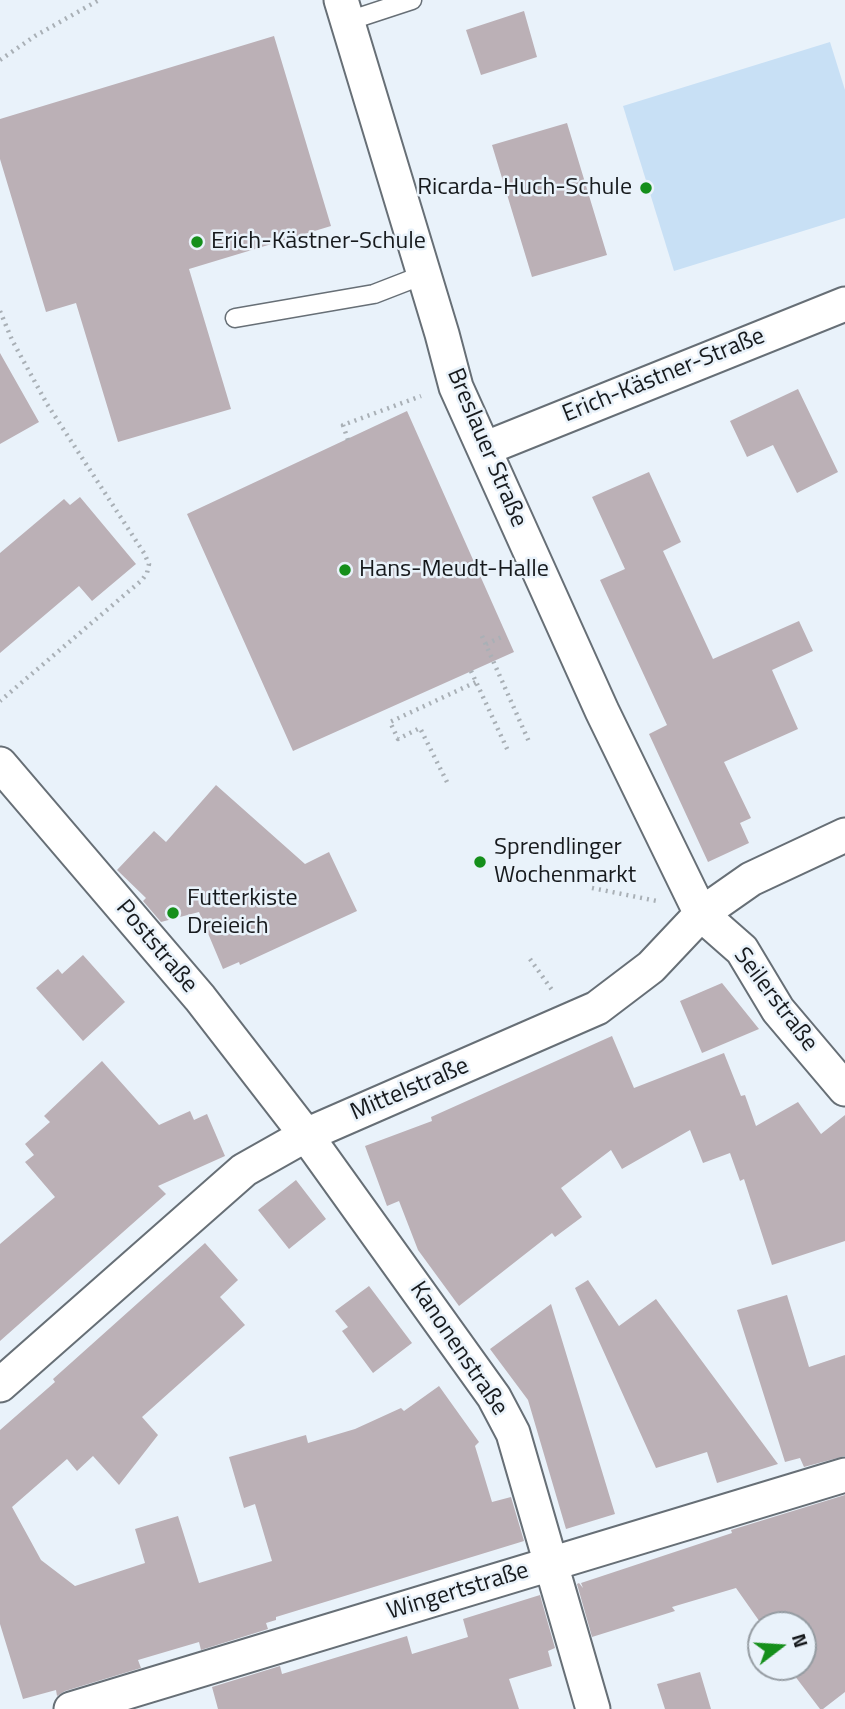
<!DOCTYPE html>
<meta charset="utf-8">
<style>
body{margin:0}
#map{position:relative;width:845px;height:1709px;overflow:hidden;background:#e9f2fa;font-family:"Titillium Web",sans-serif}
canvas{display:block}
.north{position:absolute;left:747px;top:1611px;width:70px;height:70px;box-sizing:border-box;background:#e9f2fa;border:2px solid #959ca2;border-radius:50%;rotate:73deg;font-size:19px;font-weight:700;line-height:28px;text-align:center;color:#171a1d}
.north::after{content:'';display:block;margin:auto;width:24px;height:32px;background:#158f1b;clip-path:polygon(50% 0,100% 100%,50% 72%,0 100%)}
</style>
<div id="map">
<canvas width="845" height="1709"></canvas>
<div class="north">N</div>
</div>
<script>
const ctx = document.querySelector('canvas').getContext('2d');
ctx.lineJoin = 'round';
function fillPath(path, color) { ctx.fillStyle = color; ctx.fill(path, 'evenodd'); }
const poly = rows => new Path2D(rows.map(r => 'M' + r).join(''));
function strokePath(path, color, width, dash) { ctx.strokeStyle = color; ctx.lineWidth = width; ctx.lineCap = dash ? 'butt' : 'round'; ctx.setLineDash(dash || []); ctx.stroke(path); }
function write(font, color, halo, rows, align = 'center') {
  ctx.font = font + ' "Titillium Web",sans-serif'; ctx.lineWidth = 5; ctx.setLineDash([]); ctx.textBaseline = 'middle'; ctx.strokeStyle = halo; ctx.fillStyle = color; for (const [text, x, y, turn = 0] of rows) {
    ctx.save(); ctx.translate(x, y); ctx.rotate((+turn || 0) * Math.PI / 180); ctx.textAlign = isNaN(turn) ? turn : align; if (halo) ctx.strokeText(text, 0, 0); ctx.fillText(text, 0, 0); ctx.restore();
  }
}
fillPath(poly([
 [830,42,845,90,845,218,674,271,623,106]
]), '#c8e0f5');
fillPath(poly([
 [524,11,537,57,481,75,466,30],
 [274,36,331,226,189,269,231,409,118,442,76,303,46,312,0,159,0,119],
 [567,123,607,255,532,277,492,145],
 [0,353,39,422,0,444],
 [798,389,838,472,797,493,773,445,747,457,730,421],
 [407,411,514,652,293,751,187,514],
 [649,472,681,542,663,551,713,659,799,621,813,651,772,670,798,729,724,762,751,818,740,823,749,843,708,862,649,734,667,725,600,580,625,569,592,497],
 [80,497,136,564,92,601,79,586,0,653,0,553,64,499,70,505],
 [216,785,305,864,329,852,357,911,240,965,239,962,223,969,199,912,161,922,143,901,146,898,117,870,154,831,166,842],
 [83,955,125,1002,83,1041,36,988,58,969,62,974],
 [722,983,759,1029,702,1053,680,1001],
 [612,1036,634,1088,724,1053,741,1096,745,1095,756,1126,798,1102,821,1134,845,1115,845,1241,772,1265,744,1179,740,1181,730,1153,703,1163,690,1130,622,1169,611,1150,561,1188,582,1217,555,1237,552,1233,459,1306,418,1250,399,1201,387,1206,365,1146,432,1121,431,1117],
 [102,1061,159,1125,190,1111,194,1120,207,1114,225,1156,158,1186,166,1194,0,1341,0,1244,55,1197,25,1162,34,1155,25,1144,50,1122,44,1116],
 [296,1180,326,1219,289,1249,258,1210],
 [205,1243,238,1280,220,1297,245,1325,142,1417,158,1435,119,1485,93,1456,77,1471,67,1459,12,1507,41,1560,75,1586,145,1563,135,1529,178,1516,199,1583,272,1561,255,1504,244,1508,229,1457,306,1435,308,1443,355,1429,401,1408,404,1411,439,1386,479,1442,475,1446,492,1502,511,1497,524,1541,276,1617,276,1620,266,1623,268,1629,201,1650,199,1642,138,1660,141,1668,65,1691,57,1696,56,1690,23,1699,0,1624,0,1430,55,1382,53,1379],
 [588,1280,619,1326,656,1299,778,1464,717,1483,707,1452,656,1468,575,1288],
 [369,1286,412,1343,373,1373,342,1331,348,1327,335,1311],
 [787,1295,809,1367,845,1355,845,1456,804,1467,800,1458,785,1462,737,1310],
 [551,1304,615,1514,566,1529,528,1400,490,1349],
 [845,1495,845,1692,823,1709,820,1709,788,1667,803,1667,803,1625,762,1625,736,1588,672,1607,675,1611,592,1637,577,1584,579,1583,583,1588,581,1583,732,1533,731,1530],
 [540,1595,555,1648,548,1651,552,1666,509,1679,519,1709,218,1709,212,1687,280,1666,282,1674,407,1636,412,1654,468,1637,463,1619],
 [700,1672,711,1709,665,1709,657,1684]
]), '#bbb0b6');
const lane = poly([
 [348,21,412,0],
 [235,318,374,294,423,275]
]);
const street = poly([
 [341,0,442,334,456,387,602,711,701,914,742,950,778,1010,845,1089],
 [484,449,845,304],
 [0,764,200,998,306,1135,494,1397,513,1433,593,1709],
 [0,1385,244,1170,306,1135,597,1008,651,967,701,914,751,879,845,835],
 [71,1709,845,1475]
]);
strokePath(lane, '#676f76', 21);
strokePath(street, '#676f76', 37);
strokePath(poly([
 [0,60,35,36,99,0],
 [0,311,12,340,47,404,144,553,149,564,147,573,142,580,0,701],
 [348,440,343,425,421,396],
 [482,636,530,744],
 [486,644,504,636],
 [471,671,509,753],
 [447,782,420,728,398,739,390,722,476,682],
 [592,888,657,901],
 [530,959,552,990]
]), '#a9b0b6', 4.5, [2, 5]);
strokePath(lane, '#fff', 18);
strokePath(street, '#fff', 33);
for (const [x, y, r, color] of [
 [646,188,7,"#158f1b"],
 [197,242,7,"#158f1b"],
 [345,570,7,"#158f1b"],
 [480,862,7,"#158f1b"],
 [173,913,7,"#158f1b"]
]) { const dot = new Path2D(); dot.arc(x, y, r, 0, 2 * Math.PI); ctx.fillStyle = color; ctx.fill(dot); strokePath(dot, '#e9f2fa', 2.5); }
write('24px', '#171a1d', '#e9f2fa', [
 ["Ricarda-Huch-Schule",632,188,"right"],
 ["Erich-Kästner-Schule",211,242],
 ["Hans-Meudt-Halle",359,570],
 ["Sprendlinger",494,848],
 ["Wochenmarkt",494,876],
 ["Futterkiste",187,899],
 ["Dreieich",187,927]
], 'left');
write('24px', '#171a1d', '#e9f2fa', [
 ["Erich-Kästner-Straße",664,376,-22],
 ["Breslauer Straße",486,448,67],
 ["Poststraße",156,947,50],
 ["Seilerstraße",775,1000,53],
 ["Mittelstraße",410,1090,-23],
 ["Kanonenstraße",458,1349,56],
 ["Wingertstraße",458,1592,-17]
]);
</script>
